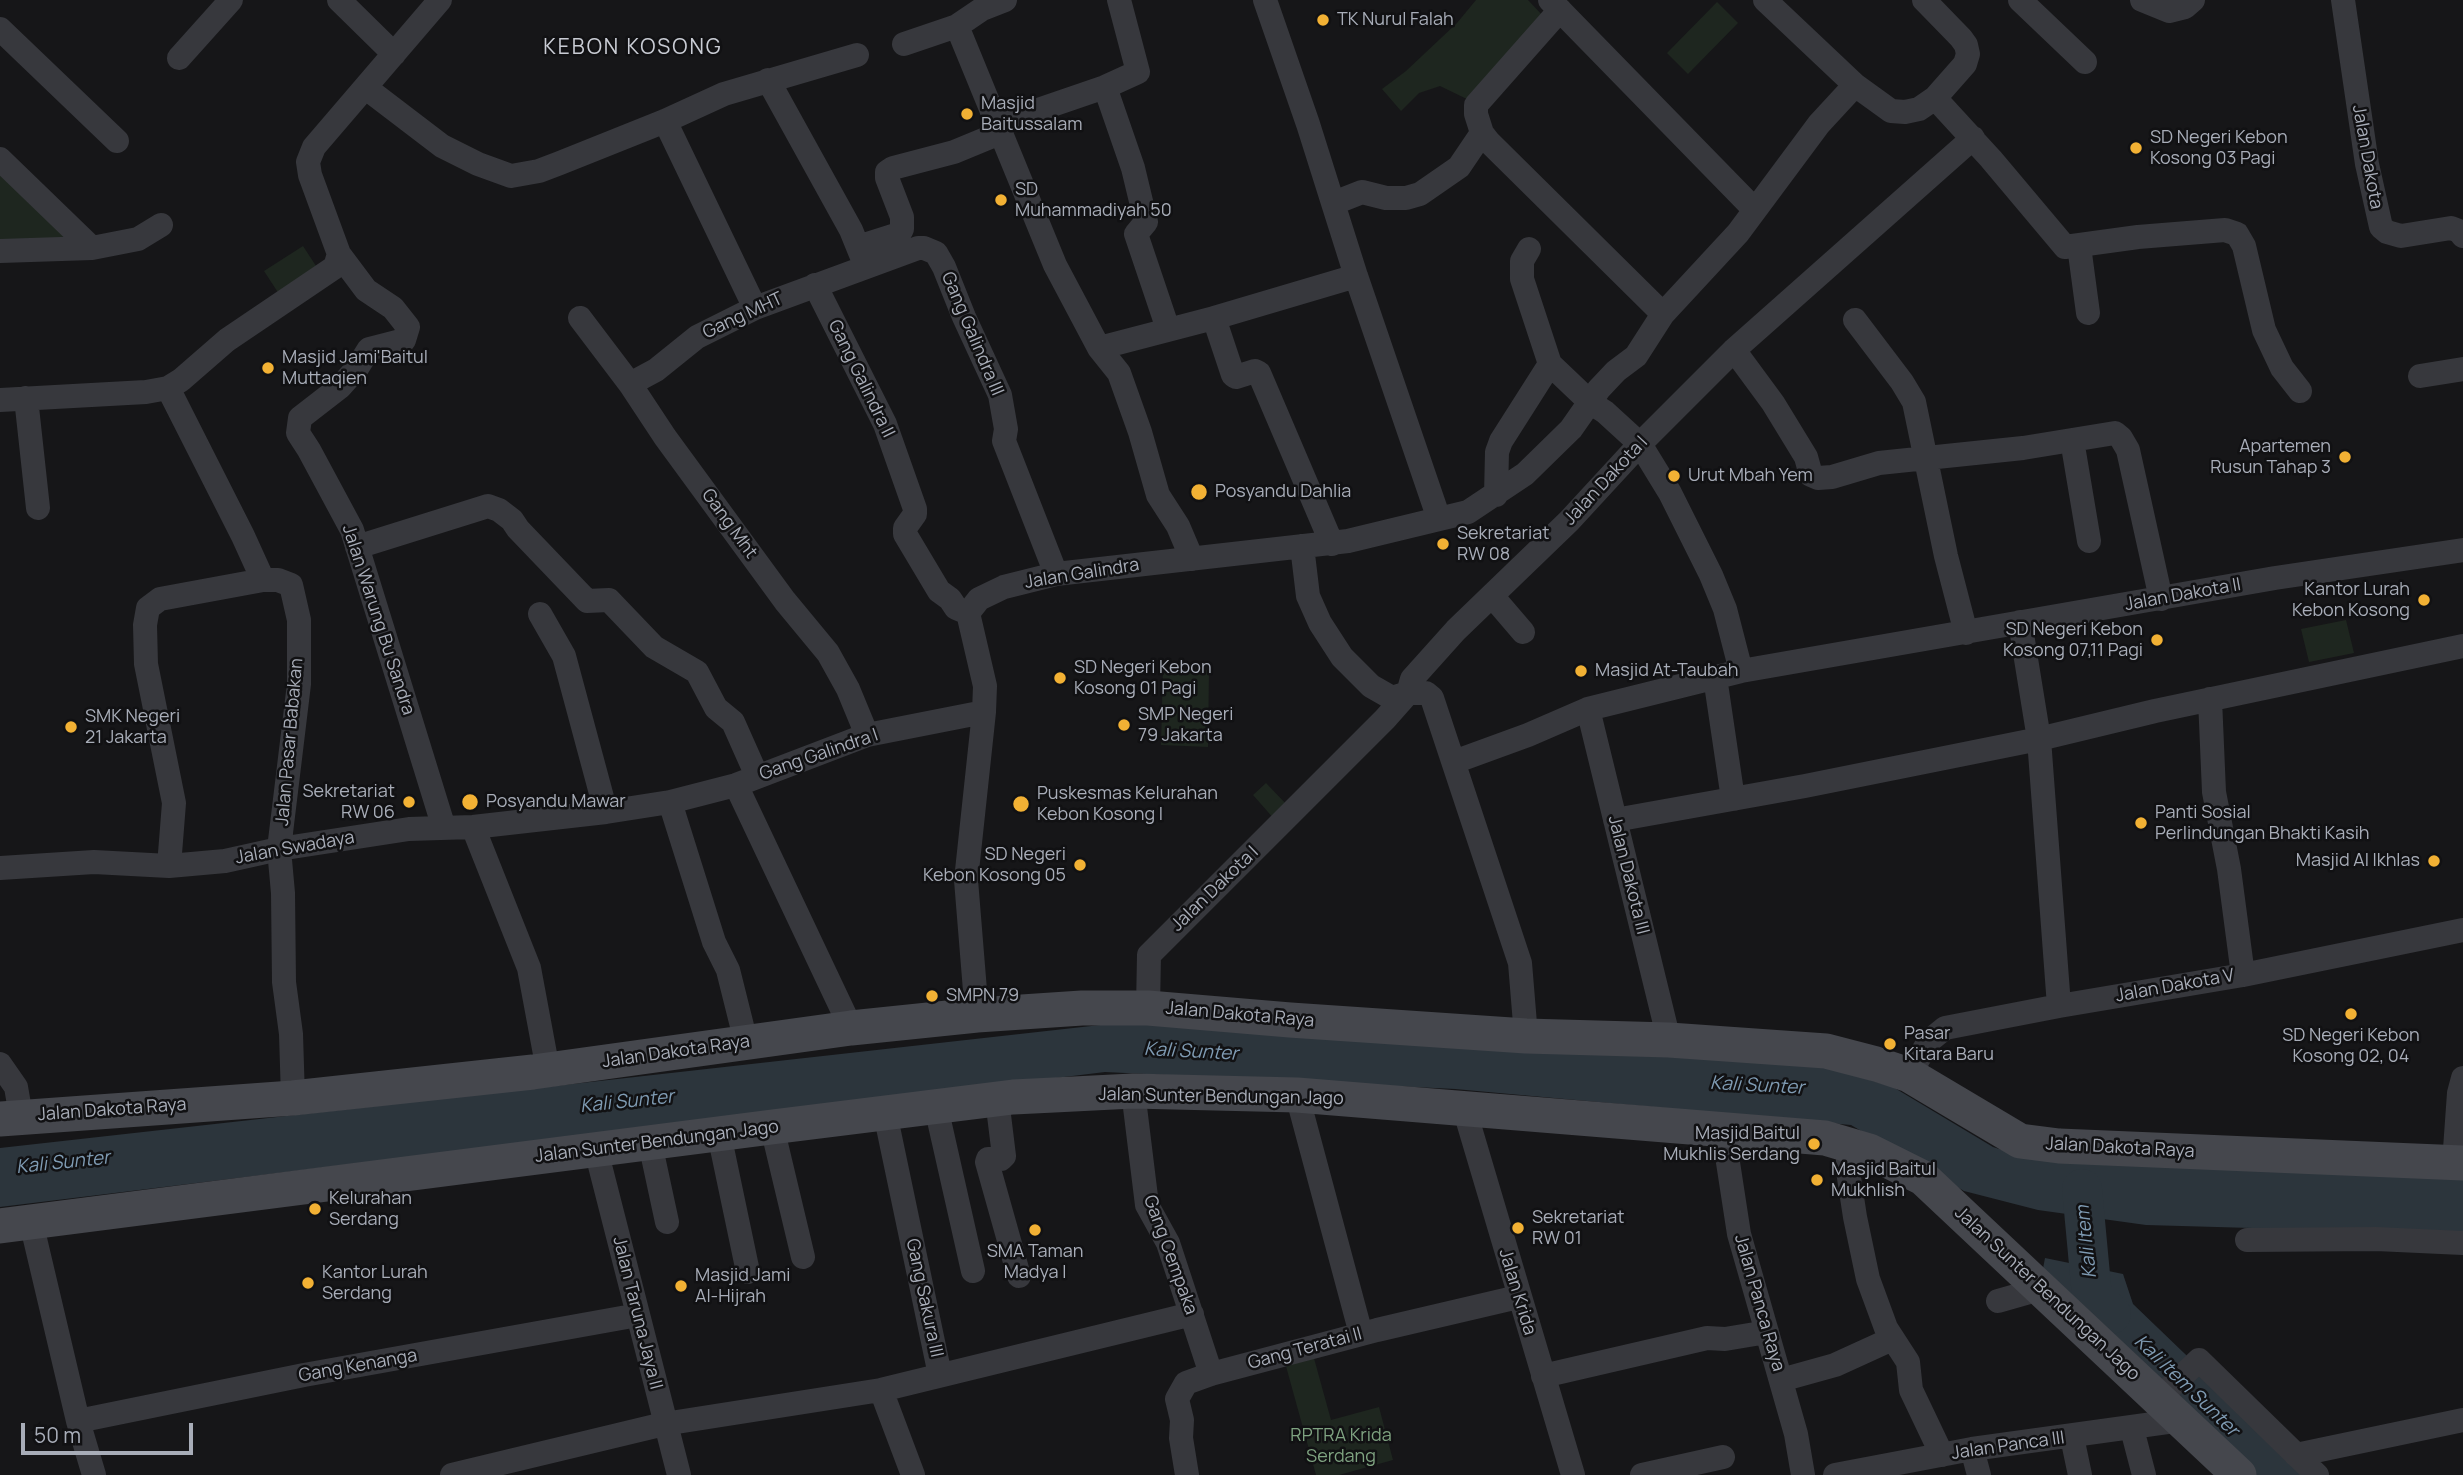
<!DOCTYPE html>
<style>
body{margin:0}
#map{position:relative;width:2463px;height:1475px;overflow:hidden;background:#161618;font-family:Manrope,sans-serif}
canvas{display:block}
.scale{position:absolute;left:21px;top:1423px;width:172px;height:32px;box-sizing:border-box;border:4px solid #a8adb8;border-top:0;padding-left:9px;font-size:21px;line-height:24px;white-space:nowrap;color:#a8adb8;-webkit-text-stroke:5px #111113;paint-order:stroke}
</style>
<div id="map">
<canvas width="2463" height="1475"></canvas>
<div class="scale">50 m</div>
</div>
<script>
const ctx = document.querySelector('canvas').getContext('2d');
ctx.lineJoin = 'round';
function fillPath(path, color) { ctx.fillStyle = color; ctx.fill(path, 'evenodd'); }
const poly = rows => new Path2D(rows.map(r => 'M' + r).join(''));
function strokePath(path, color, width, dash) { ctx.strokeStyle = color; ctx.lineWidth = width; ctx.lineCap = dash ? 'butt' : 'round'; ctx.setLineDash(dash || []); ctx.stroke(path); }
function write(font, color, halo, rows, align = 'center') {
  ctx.font = font + ' Manrope,sans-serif'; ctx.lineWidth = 5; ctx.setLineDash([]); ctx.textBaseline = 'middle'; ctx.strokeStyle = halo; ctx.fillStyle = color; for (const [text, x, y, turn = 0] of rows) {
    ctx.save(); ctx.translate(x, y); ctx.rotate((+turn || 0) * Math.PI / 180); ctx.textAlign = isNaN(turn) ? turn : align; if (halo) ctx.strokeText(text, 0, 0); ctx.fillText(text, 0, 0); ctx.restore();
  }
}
fillPath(poly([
 [1476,0,1528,0,1544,17,1473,102,1440,86,1419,93,1401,111,1382,89,1406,71,1457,23],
 [1717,2,1738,23,1688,74,1667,53],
 [0,166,75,238,0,240],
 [303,246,318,269,279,294,264,271],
 [2346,620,2354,653,2309,662,2301,629],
 [1163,668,1209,670,1208,747,1161,745],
 [1266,783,1289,807,1275,820,1253,795],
 [1312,1351,1331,1420,1379,1407,1393,1460,1339,1475,1316,1475,1284,1359]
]), '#1e261f');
fillPath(poly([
 [1127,1022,1827,1067,1893,1087,1993,1147,2031,1159,2463,1177,2463,1234,2146,1225,2038,1210,1964,1191,1851,1125,1455,1089,1105,1072,0,1207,0,1148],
 [2045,1258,2123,1274,2133,1304,2311,1475,2253,1475,2042,1274]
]), '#2c353c');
strokePath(poly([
 [2082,1189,2092,1296,2111,1314]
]), '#2c353c', 40);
strokePath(poly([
 [339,0,394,54],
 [1265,0,1308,124,1356,276,1439,519],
 [1550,0,1755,210],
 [1765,0,1855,85,1891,111,1905,112,1919,109,1935,98,1965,64,1968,54,1966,45,1961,38,1924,0],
 [2020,0,2085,62],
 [2142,0,2169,11,2185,7,2193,0],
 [2343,0,2367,164,2381,227,2387,232,2401,236,2451,228,2459,231,2463,236],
 [1560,10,1476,105,1476,114,1482,133,1489,142,1663,314],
 [957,26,1055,265,1099,348,1119,373,1140,432,1158,495,1178,526,1192,559],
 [0,29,117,141],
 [904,44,957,26,982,9,1005,0],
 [179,58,231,0],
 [768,80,851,230,864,262],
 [1105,87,1133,168,1146,222,1136,234,1168,329],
 [366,88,442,146,478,164,511,176,539,171,560,163,665,121,724,94,857,55],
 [1935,98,1991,159,2065,247,2138,237,2225,230,2237,234,2244,246,2264,330,2282,368,2300,391],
 [665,121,755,308],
 [997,124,1105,87,1138,72,1119,0],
 [0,159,92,248],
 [1334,203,1362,192,1386,198,1406,198,1420,194,1459,167,1482,133],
 [2079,246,2088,313],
 [858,247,899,234,902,229,902,217,887,178,887,172,893,168,954,152,1000,133],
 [1529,249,1522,261,1522,279,1550,364],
 [0,251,92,248,138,239,161,225],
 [339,254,366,290,393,308,408,327,404,340,369,349,357,368,340,387,300,418,298,433,309,450,352,530,444,828],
 [815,285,885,424,915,509,915,514,905,528,905,534,939,591,950,599,956,608,968,613],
 [580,318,630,384,665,437,785,601,828,653,848,689,867,735],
 [1214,318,1356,276],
 [1855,320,1902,382,1914,402,1946,556,1966,633],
 [1099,348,1214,318,1233,375,1236,377,1255,371,1259,373,1332,544],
 [1734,350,1773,403,1806,457,1811,475,1818,478,1832,477,1879,463,2023,448,2115,433,2121,438,2128,450,2161,599],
 [2420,376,2463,369],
 [630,384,656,370,697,337,755,308,918,248,924,248,936,253,944,267,964,317,1000,395,1006,429,1004,441,1056,574],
 [168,388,243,536,263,580],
 [26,398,38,508],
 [0,400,146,392,168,388,181,380,227,340,335,267,339,254,310,175,308,162,314,147,440,0],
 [2072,440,2089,541],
 [1496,495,1497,452,1501,441,1550,364,1591,403,1605,412,1640,444,1670,493,1711,575,1725,609,1741,671],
 [1302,546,1308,596,1320,623,1342,657,1371,686,1392,698,1408,693,1426,693,1432,698,1520,963,1526,1036],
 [357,547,488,506,499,510,512,520,518,529,587,601,609,600,654,647,697,672,716,708,733,722,757,776],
 [1493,597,1523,632],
 [540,614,564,656,606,812],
 [2020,622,2039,739,2059,1006],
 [1715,677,1733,799],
 [2210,699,2214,792,2229,869,2243,975],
 [1588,709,1669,1040],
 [1454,762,1528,735,1588,709,1741,671,2275,578,2463,550],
 [736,785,851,1028],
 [670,802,714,942,728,970,746,1042],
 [1615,820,1805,786,2039,739,2155,711,2463,646],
 [473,827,529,968,548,1070],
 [169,866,174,803,146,664,145,625,148,608,160,599,263,580,278,580,291,585,299,620,299,684,279,849,283,893,284,982,291,1034,293,1098],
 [0,868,94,862,169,866,225,861,279,849,409,829,473,827,606,812,670,802,736,785,867,735,984,712],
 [1148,1008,1149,955,1385,719,1408,693,1412,679,1456,630,1569,521,1640,444,1734,350,1973,138],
 [977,1015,966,880,984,712,985,686,968,613,979,599,1004,587,1056,574,1348,541,1468,512,1525,474,1571,429,1599,389,1616,371,1636,356,1663,314,1738,233,1819,124,1855,85],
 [0,1064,16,1087,21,1116],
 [1909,1075,1929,1041,1945,1028,2059,1006,2243,975,2463,930],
 [1133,1091,1147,1205,1168,1243,1211,1374],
 [1297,1095,1361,1334],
 [997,1099,1004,1156,1001,1159,988,1159,987,1162,1019,1276],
 [936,1107,973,1271],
 [1464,1108,1573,1475],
 [885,1113,940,1375],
 [772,1127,803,1257],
 [1723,1130,1739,1234,1796,1434,1803,1475],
 [719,1134,748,1272],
 [650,1143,667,1222],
 [1848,1143,1848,1171,1855,1217,1868,1279,1886,1328,1908,1362,1911,1390,1942,1455],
 [596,1150,679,1475],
 [2454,1163,2459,1093,2463,1078],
 [31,1222,78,1421,94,1475],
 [2247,1240,2376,1239,2463,1243],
 [1998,1301,2040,1289],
 [1543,1376,1707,1338,1725,1339,1767,1332],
 [1781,1380,1835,1365,1892,1339],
 [881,1390,913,1475],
 [2159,1398,2199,1360,2317,1475],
 [78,1421,304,1375,638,1315],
 [2132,1429,2144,1475],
 [2072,1437,2080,1475],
 [1972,1449,1979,1475],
 [2296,1455,2463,1420],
 [452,1475,664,1424,881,1390,1192,1314],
 [1187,1475,1181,1438,1182,1420,1177,1399,1186,1383,1211,1374,1377,1330,1518,1297],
 [1642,1475,1723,1457],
 [1835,1475,1972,1449,2182,1420]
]), '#37383d', 24);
strokePath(poly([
 [0,1119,293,1098,533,1072,851,1028,977,1015,1082,1008,1148,1008,1290,1020,1526,1036,1669,1040,1826,1051,1876,1064,1909,1075,2020,1141,2059,1146,2463,1163],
 [0,1226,772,1127,1013,1097,1054,1095,1133,1091,1297,1095,1825,1138,1869,1151,1923,1178,2239,1475]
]), '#45474d', 35);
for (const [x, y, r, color] of [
 [1323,20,7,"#f2b134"],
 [967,114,7,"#f2b134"],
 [2136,148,7,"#f2b134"],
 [1001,200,7,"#f2b134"],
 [268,368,7,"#f2b134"],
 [2345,457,7,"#f2b134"],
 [1674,476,7,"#f2b134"],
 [1199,492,9,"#f2b134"],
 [1443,544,7,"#f2b134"],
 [2424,600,7,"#f2b134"],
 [2157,640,7,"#f2b134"],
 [1581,671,7,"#f2b134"],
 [1060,678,7,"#f2b134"],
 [1124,725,7,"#f2b134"],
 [71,727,7,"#f2b134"],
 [409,802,7,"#f2b134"],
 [470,802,9,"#f2b134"],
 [1021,804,9,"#f2b134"],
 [2141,823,7,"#f2b134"],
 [2434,861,7,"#f2b134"],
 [1080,865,7,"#f2b134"],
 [932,996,7,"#f2b134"],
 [2351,1014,7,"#f2b134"],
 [1890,1044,7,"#f2b134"],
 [1814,1144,7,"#f2b134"],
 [1817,1180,7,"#f2b134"],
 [315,1209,7,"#f2b134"],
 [1518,1228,7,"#f2b134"],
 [1035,1230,7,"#f2b134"],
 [308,1283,7,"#f2b134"],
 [681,1286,7,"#f2b134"]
]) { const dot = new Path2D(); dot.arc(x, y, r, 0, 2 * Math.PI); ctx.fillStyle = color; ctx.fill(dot); strokePath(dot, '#111113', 2.5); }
write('18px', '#a8adb8', '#111113', [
 ["TK Nurul Falah",1337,20],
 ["Masjid",981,104],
 ["Baitussalam",981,125],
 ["SD Negeri Kebon",2150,138],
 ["Kosong 03 Pagi",2150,159],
 ["SD",1015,190],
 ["Muhammadiyah 50",1015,211],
 ["Masjid Jami'Baitul",282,358],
 ["Muttaqien",282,379],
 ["Apartemen",2331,447,"right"],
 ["Rusun Tahap 3",2331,468,"right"],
 ["Urut Mbah Yem",1688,476],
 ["Posyandu Dahlia",1215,492],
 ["Sekretariat",1457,534],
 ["RW 08",1457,555],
 ["Kantor Lurah",2410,590,"right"],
 ["Kebon Kosong",2410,611,"right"],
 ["SD Negeri Kebon",2143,630,"right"],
 ["Kosong 07,11 Pagi",2143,651,"right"],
 ["SD Negeri Kebon",1074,668],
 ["Kosong 01 Pagi",1074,689],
 ["Masjid At-Taubah",1595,671],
 ["SMP Negeri",1138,715],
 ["79 Jakarta",1138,736],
 ["SMK Negeri",85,717],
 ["21 Jakarta",85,738],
 ["Sekretariat",395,792,"right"],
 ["RW 06",395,813,"right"],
 ["Puskesmas Kelurahan",1037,794],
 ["Kebon Kosong I",1037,815],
 ["Posyandu Mawar",486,802],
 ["Panti Sosial",2155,813],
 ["Perlindungan Bhakti Kasih",2155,834],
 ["SD Negeri",1066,855,"right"],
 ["Kebon Kosong 05",1066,876,"right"],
 ["Masjid Al Ikhlas",2420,861,"right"],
 ["SMPN 79",946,996],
 ["Pasar",1904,1034],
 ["Kitara Baru",1904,1055],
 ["SD Negeri Kebon",2351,1036,"center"],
 ["Kosong 02, 04",2351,1057,"center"],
 ["Masjid Baitul",1800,1134,"right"],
 ["Mukhlis Serdang",1800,1155,"right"],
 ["Masjid Baitul",1831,1170],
 ["Mukhlish",1831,1191],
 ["Kelurahan",329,1199],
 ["Serdang",329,1220],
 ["Sekretariat",1532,1218],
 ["RW 01",1532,1239],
 ["SMA Taman",1035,1252,"center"],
 ["Madya I",1035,1273,"center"],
 ["Kantor Lurah",322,1273],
 ["Serdang",322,1294],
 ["Masjid Jami",695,1276],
 ["Al-Hijrah",695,1297]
], 'left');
write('18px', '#a8adb8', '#111113', [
 ["Jalan Dakota",2367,157,80],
 ["Gang MHT",743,316,-25],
 ["Gang Galindra III",972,334,67],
 ["Gang Galindra II",861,379,64],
 ["Jalan Dakota I",1606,481,-47],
 ["Gang Mht",729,524,54],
 ["Jalan Galindra",1082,574,-9],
 ["Jalan Dakota II",2183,595,-10],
 ["Jalan Warung Bu Sandra",378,620,72],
 ["Jalan Pasar Babakan",290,742,-85],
 ["Gang Galindra I",819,755,-19],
 ["Jalan Swadaya",295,848,-10],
 ["Jalan Dakota III",1628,875,76],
 ["Jalan Dakota I",1215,889,-44],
 ["Jalan Dakota V",2175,986,-10],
 ["Jalan Dakota Raya",1240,1015,5],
 ["Jalan Dakota Raya",676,1052,-8],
 ["Jalan Sunter Bendungan Jago",1221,1097,1],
 ["Jalan Dakota Raya",112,1110,-4],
 ["Jalan Sunter Bendungan Jago",657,1142,-7],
 ["Jalan Dakota Raya",2120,1148,3],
 ["Gang Cempaka",1170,1255,70],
 ["Jalan Krida",1517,1292,73],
 ["Jalan Sunter Bendungan Jago",2047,1294,43],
 ["Gang Sakura III",924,1298,78],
 ["Jalan Panca Raya",1759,1303,74],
 ["Jalan Taruna Jaya II",637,1313,76],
 ["Gang Teratai II",1305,1349,-15],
 ["Gang Kenanga",358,1366,-10],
 ["Jalan Panca III",2008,1446,-8]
]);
write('18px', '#7fa381', '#111113', [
 ["RPTRA Krida",1341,1436],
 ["Serdang",1341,1457]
]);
write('italic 19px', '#7f9bb3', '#111113', [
 ["Kali Sunter",1191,1052,3],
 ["Kali Sunter",1757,1086,3],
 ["Kali Sunter",627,1102,-6],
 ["Kali Sunter",63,1163,-6],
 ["Kali Item",2087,1242,-96],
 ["Kali Item Sunter",2186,1386,44]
]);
ctx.letterSpacing = '2px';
write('21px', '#c9ccd4', '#111113', [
 ["KEBON KOSONG",633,48]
]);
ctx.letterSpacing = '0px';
</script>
